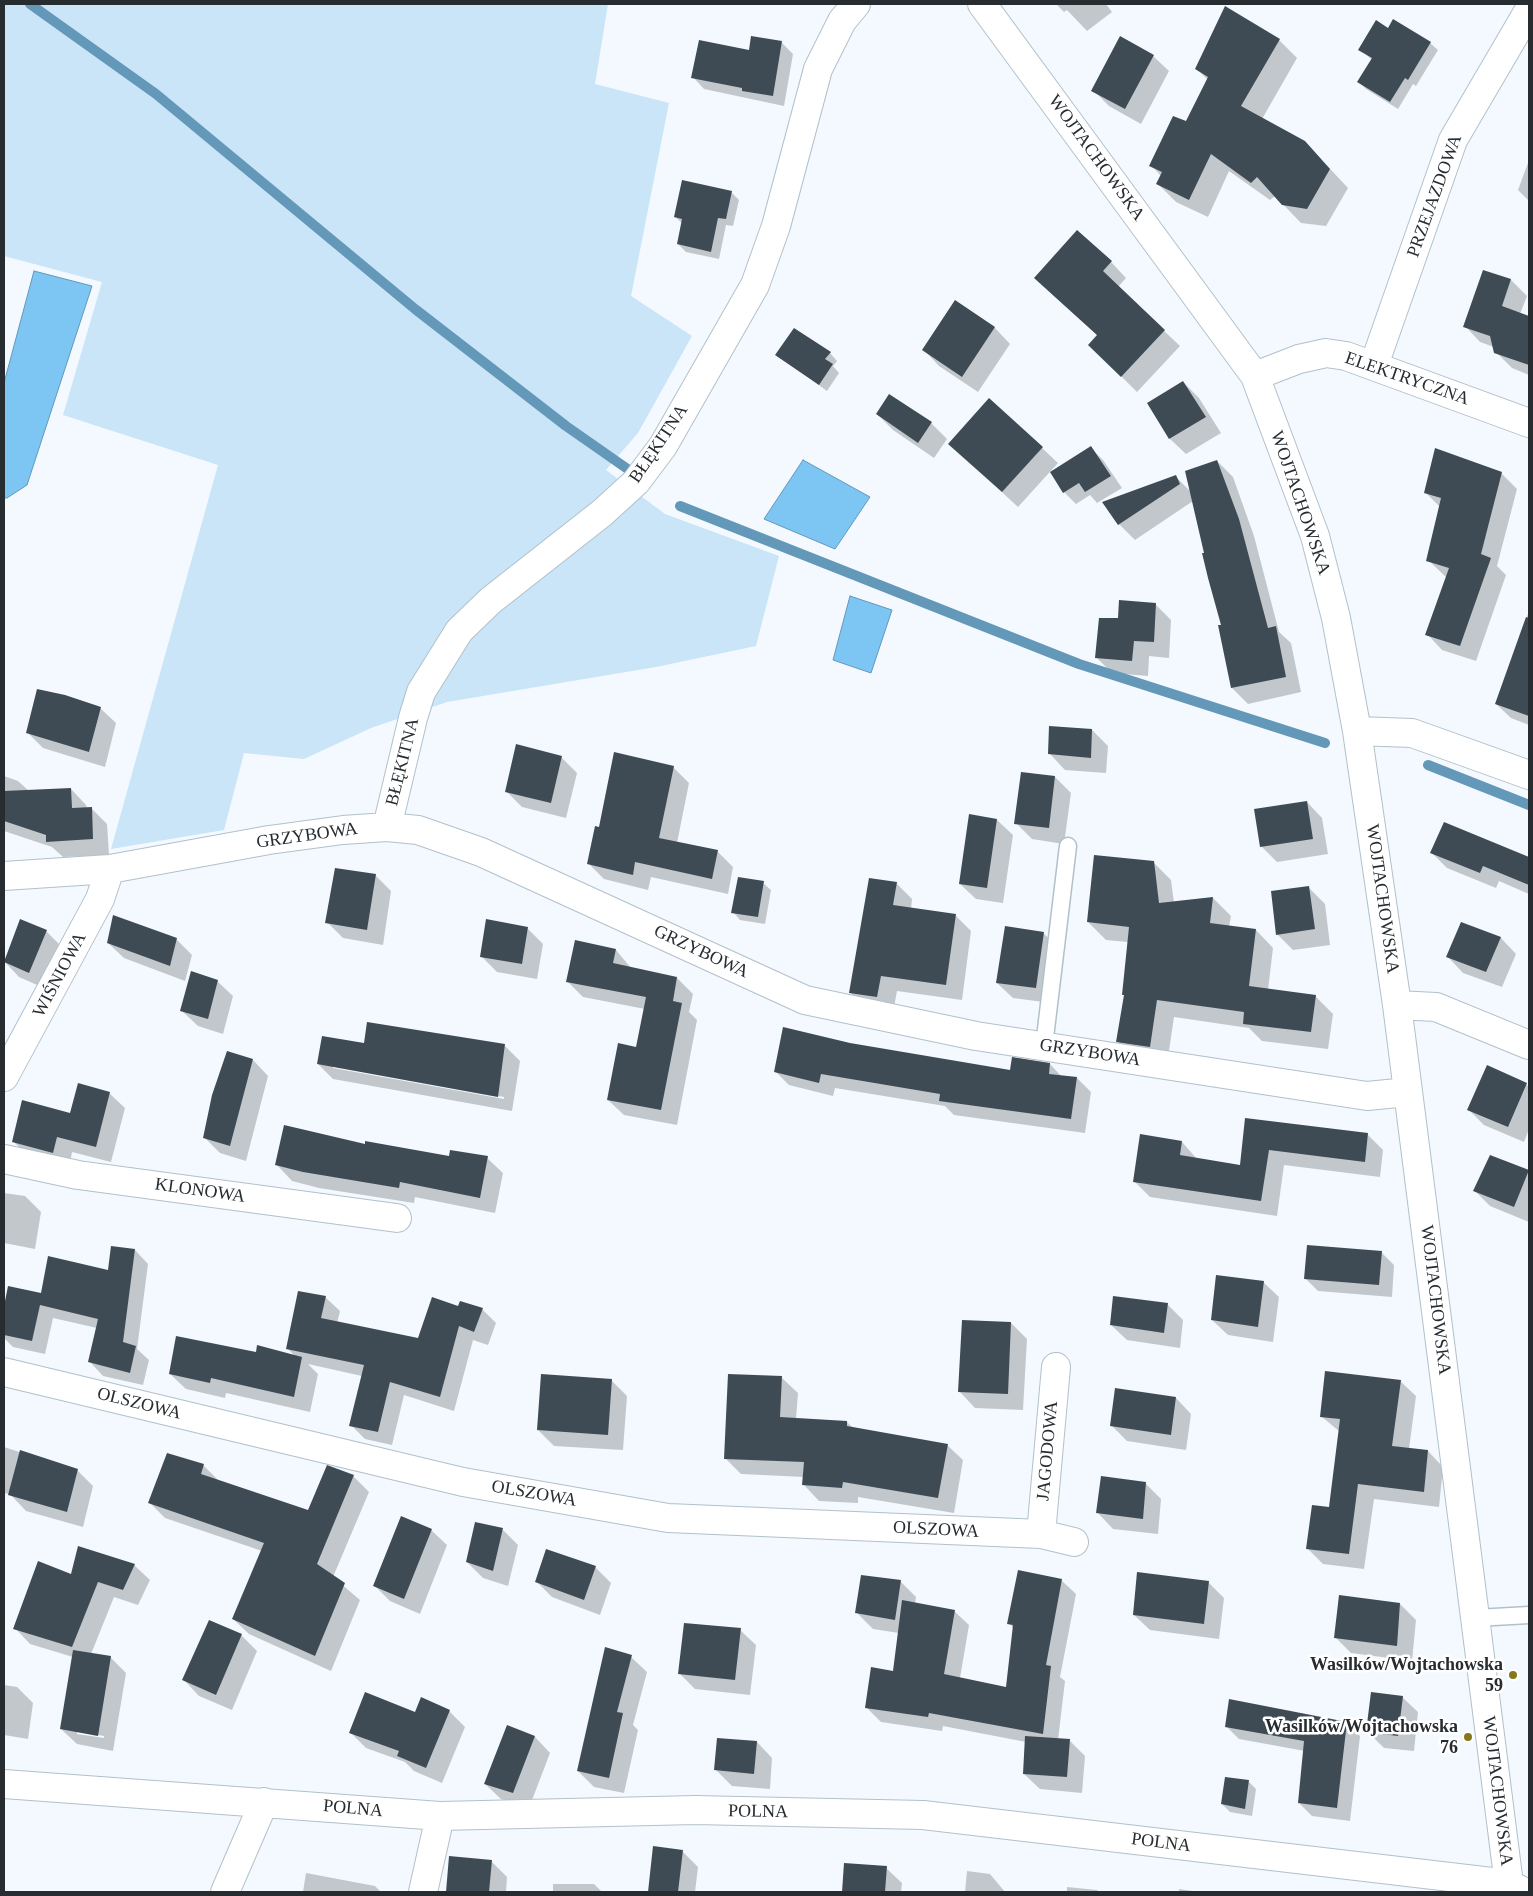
<!DOCTYPE html>
<meta charset="utf-8">
<style>
body{margin:0}
#map{position:relative;width:1533px;height:1896px;overflow:hidden;background:#f3f9fe;font-family:"Times New Roman",serif}
canvas{display:block}
.frame{position:absolute;inset:0;border:5px solid #262c30;pointer-events:none}
</style>
<div id="map">
<canvas width="1533" height="1896"></canvas>
<div class="frame"></div>
</div>
<script>
const ctx = document.querySelector('canvas').getContext('2d');
ctx.lineJoin = 'round';
function fillPath(path, color) { ctx.fillStyle = color; ctx.fill(path, 'evenodd'); }
const poly = rows => new Path2D(rows.map(r => 'M' + r).join(''));
function strokePath(path, color, width, dash) { ctx.strokeStyle = color; ctx.lineWidth = width; ctx.lineCap = dash ? 'butt' : 'round'; ctx.setLineDash(dash || []); ctx.stroke(path); }
function write(font, color, halo, rows, align = 'center') {
  ctx.font = font + ' "Times New Roman",serif'; ctx.lineWidth = 5; ctx.setLineDash([]); ctx.textBaseline = 'middle'; ctx.strokeStyle = halo; ctx.fillStyle = color; for (const [text, x, y, turn = 0] of rows) {
    ctx.save(); ctx.translate(x, y); ctx.rotate((+turn || 0) * Math.PI / 180); ctx.textAlign = isNaN(turn) ? turn : align; if (halo) ctx.strokeText(text, 0, 0); ctx.fillText(text, 0, 0); ctx.restore();
  }
}
fillPath(poly([
 [4,4,608,4,595,84,669,103,631,296,692,336,638,433,606,470,665,514,779,556,756,646,656,667,447,702,371,728,304,759,244,753,224,830,111,849,218,465,63,415,102,282,4,256]
]), '#cae5f7');
const water = poly([
 [34,271,92,286,27,485,7,498,4,498,4,383,34,271],
 [803,460,870,497,835,549,764,519,803,460],
 [850,596,892,610,871,673,833,660,850,596]
]);
fillPath(water, '#7dc6f4');
strokePath(water, '#6398b9', 1);
fillPath(poly([
 [1056,4,1106,4,1112,12,1087,31,1067,10,1064,12],
 [1388,29,1430,43,1438,50,1416,86,1413,84,1398,109,1366,89,1359,82,1372,60,1360,49],
 [752,38,782,43,793,54,784,106,704,89,693,77,750,52],
 [1279,40,1297,58,1262,119,1305,142,1348,188,1326,226,1301,223,1275,196,1270,200,1229,171,1208,217,1176,202,1158,184,1161,176,1151,165,1187,123,1208,80,1197,69],
 [1153,56,1169,71,1141,124,1109,106,1093,90],
 [1529,160,1529,201,1518,190],
 [731,192,739,200,733,226,726,225,719,259,686,252,678,244,683,224,675,217],
 [1111,262,1126,278,1118,287,1180,346,1137,392,1090,345,1098,336,1052,294],
 [1484,272,1511,280,1527,296,1520,314,1529,317,1529,375,1512,368,1496,352,1494,347,1480,342,1465,326],
 [955,302,995,328,1010,344,978,392,939,366,924,350],
 [830,353,837,361,833,366,839,373,827,391,777,355],
 [1183,382,1199,398,1221,433,1186,454,1170,439,1149,403],
 [877,414,931,423,947,439,934,458,893,430],
 [1042,448,1058,463,1018,507,966,459],
 [1091,448,1103,460,1122,488,1097,503,1090,495,1076,504,1064,492,1052,473],
 [1217,461,1233,477,1254,536,1279,632,1291,643,1301,692,1248,704,1232,688,1219,626,1222,626,1193,501,1135,540,1119,524,1175,476,1191,492],
 [1501,473,1517,489,1497,566,1506,575,1476,661,1442,650,1427,634,1447,578,1428,560,1440,507,1425,492],
 [1155,604,1171,620,1169,658,1149,656,1148,676,1112,673,1097,658,1119,619],
 [1529,611,1529,725,1511,718,1496,704],
 [100,708,116,723,105,767,43,748,27,732],
 [1092,730,1108,746,1106,773,1065,770,1050,754],
 [561,757,577,773,566,818,522,807,506,791],
 [674,768,689,783,677,843,717,851,733,867,728,894,651,877,648,890,604,879,588,863,600,828],
 [4,776,18,781,29,791,71,789,86,805,87,808,91,808,107,824,109,855,63,857,52,847,4,831],
 [1055,777,1071,793,1064,844,1032,839,1016,823],
 [1307,802,1322,818,1328,854,1277,862,1261,846],
 [997,820,1013,835,1003,903,976,899,960,884],
 [1445,824,1529,858,1529,894,1499,881,1496,888,1447,868,1432,853],
 [1153,862,1171,880,1174,903,1213,898,1231,916,1229,927,1256,930,1273,948,1268,990,1315,996,1333,1014,1328,1049,1262,1041,1249,1028,1174,1017,1167,1064,1135,1059,1118,1041,1125,996,1123,994,1128,942,1106,940,1088,922],
 [375,875,391,891,383,945,343,938,327,922],
 [763,883,771,890,765,924,740,920,733,912],
 [896,883,912,899,911,909,955,915,971,931,962,1000,897,991,893,1012,866,1009,851,993],
 [1309,888,1325,904,1330,945,1293,950,1277,934],
 [21,920,46,931,62,947,44,988,19,977,4,961],
 [1461,923,1501,938,1516,954,1502,987,1463,973,1448,957],
 [527,928,543,944,537,979,497,972,481,956],
 [1043,933,1059,948,1051,1003,1013,998,997,983],
 [176,939,192,955,185,981,124,958,108,943],
 [616,950,631,968,677,978,693,994,689,1012,697,1020,677,1125,624,1115,608,1100,637,1048,645,1009,583,997,568,982],
 [217,981,233,996,223,1034,198,1026,182,1011],
 [368,1023,505,1046,520,1061,512,1111,333,1079,318,1064,365,1045],
 [333,1066,504,1097,504,1099,333,1068],
 [849,1045,1011,1071,1013,1059,1050,1064,1062,1077,1077,1078,1091,1092,1085,1133,954,1115,945,1106,835,1088,833,1096,789,1085,775,1071],
 [253,1060,268,1076,246,1161,220,1153,204,1137],
 [1526,1084,1529,1087,1529,1129,1524,1142,1484,1125,1469,1110],
 [109,1093,125,1108,111,1162,72,1152,69,1168,29,1157,13,1141,71,1115],
 [1246,1120,1367,1134,1383,1150,1380,1177,1284,1165,1277,1216,1150,1197,1134,1181,1182,1142,1197,1159,1241,1166],
 [366,1146,450,1157,487,1158,503,1173,495,1213,415,1197,414,1203,319,1188,292,1181,277,1165],
 [1491,1157,1529,1171,1529,1222,1490,1206,1474,1190],
 [4,1193,25,1196,41,1212,35,1249,4,1243],
 [135,1250,148,1264,137,1349,149,1360,143,1385,103,1376,90,1362,97,1328,53,1318,45,1354,13,1347,4,1338,4,1312,9,1288,42,1295,109,1271],
 [1381,1252,1394,1265,1392,1297,1318,1291,1305,1278],
 [1263,1282,1279,1297,1273,1342,1228,1335,1212,1320],
 [325,1297,340,1311,337,1323,419,1339,458,1308,482,1309,496,1323,488,1345,473,1340,454,1411,404,1395,392,1445,365,1439,351,1425,362,1376,308,1364,318,1374,310,1412,226,1393,225,1398,186,1389,170,1374,257,1354,295,1356,287,1348],
 [1167,1304,1183,1320,1180,1348,1127,1340,1111,1325],
 [1011,1323,1027,1339,1023,1410,975,1408,960,1392],
 [782,1378,798,1393,796,1419,847,1422,853,1428,947,1445,963,1460,954,1513,858,1497,858,1503,819,1501,804,1485,804,1477,741,1474,725,1458],
 [611,1380,627,1396,623,1450,554,1446,538,1430],
 [1400,1381,1416,1396,1409,1449,1428,1451,1443,1467,1439,1507,1374,1499,1364,1569,1323,1564,1307,1548,1330,1508,1340,1432,1321,1416],
 [1176,1398,1191,1414,1186,1450,1127,1441,1111,1425],
 [4,1447,78,1471,93,1486,83,1527,26,1511,10,1494,4,1493],
 [203,1465,219,1481,309,1512,353,1476,369,1492,333,1577,360,1600,331,1671,249,1634,233,1619,262,1551,165,1518,149,1502],
 [1145,1483,1161,1499,1158,1534,1113,1529,1098,1513],
 [431,1530,447,1545,420,1614,390,1601,375,1586],
 [503,1530,518,1545,508,1586,483,1578,467,1562],
 [134,1565,150,1580,138,1605,114,1597,91,1654,110,1657,126,1673,113,1751,77,1744,61,1729,73,1657,30,1644,15,1628,72,1575],
 [77,1731,104,1736,104,1738,77,1734],
 [595,1567,611,1583,600,1615,552,1597,536,1581],
 [1061,1580,1076,1594,1060,1677,1065,1681,1058,1740,1069,1740,1085,1756,1082,1793,1040,1789,1024,1774,1026,1742,943,1726,942,1731,881,1722,866,1707,894,1672,899,1633,873,1629,857,1613,900,1581,916,1597,915,1604,954,1611,969,1625,960,1678,1007,1688,1014,1629,1009,1623],
 [1208,1582,1224,1598,1219,1639,1150,1630,1134,1615],
 [1400,1604,1416,1620,1412,1661,1351,1653,1335,1637],
 [740,1630,756,1645,750,1695,695,1689,679,1673],
 [241,1635,257,1651,232,1710,199,1696,184,1680],
 [631,1657,647,1672,633,1725,638,1730,624,1793,594,1787,578,1771],
 [4,1685,17,1687,33,1703,28,1739,4,1735],
 [1402,1697,1418,1712,1414,1751,1384,1748,1368,1732],
 [449,1711,465,1727,442,1783,414,1771,405,1762,366,1748,350,1732,416,1713],
 [1347,1723,1360,1736,1350,1821,1312,1816,1299,1803,1305,1751,1239,1739,1226,1726],
 [508,1727,535,1737,550,1753,529,1808,501,1799,485,1784],
 [757,1742,772,1758,770,1789,732,1786,716,1770],
 [1226,1778,1249,1782,1256,1789,1252,1816,1230,1812,1222,1804],
 [654,1847,682,1851,698,1867,695,1892,649,1892],
 [450,1857,491,1861,507,1877,506,1892,447,1892],
 [845,1864,886,1868,902,1883,901,1892,843,1892],
 [967,1871,990,1874,1005,1892,965,1892],
 [306,1873,375,1886,381,1892,303,1892],
 [553,1884,594,1884,602,1892,553,1892],
 [1067,1887,1097,1890,1099,1892,1067,1892],
 [1179,1889,1199,1892,1179,1892]
]), '#0003');
strokePath(poly([
 [30,4,156,94,415,309,566,426,629,470],
 [680,506,1079,664,1325,743],
 [1428,765,1529,805]
]), '#6398b9', 10);
fillPath(poly([
 [1225,6,1280,39,1241,106,1305,141,1330,169,1307,209,1282,205,1257,177,1251,183,1211,154,1189,200,1156,184,1162,172,1149,166,1173,116,1186,121,1208,77,1195,69],
 [1393,19,1431,42,1408,80,1405,78,1390,102,1357,82,1372,58,1358,50,1376,20,1388,28],
 [751,36,782,41,773,96,742,91,742,88,691,78,699,40,749,50],
 [1120,36,1154,55,1125,109,1091,91],
 [682,180,732,191,726,219,718,218,711,252,677,244,682,219,674,217],
 [1077,230,1112,261,1103,271,1165,330,1121,377,1088,345,1097,335,1034,278],
 [1483,270,1511,279,1502,306,1529,316,1529,365,1494,353,1490,336,1463,327],
 [955,300,995,327,962,377,922,350],
 [794,328,831,352,825,359,833,364,819,385,775,355],
 [1183,381,1206,417,1169,439,1147,403],
 [889,394,932,422,918,443,876,414],
 [989,398,1043,447,1002,492,948,444],
 [1091,446,1111,476,1085,492,1079,483,1063,493,1050,472],
 [1435,448,1502,472,1481,554,1491,558,1460,646,1425,635,1449,568,1426,561,1441,498,1424,493],
 [1217,460,1239,519,1268,628,1276,626,1286,677,1231,688,1218,625,1221,625,1208,578,1202,553,1204,553,1185,471],
 [1176,475,1180,484,1118,525,1102,502],
 [1119,600,1156,603,1154,642,1134,641,1132,661,1095,658,1099,618,1118,618],
 [1526,617,1529,618,1529,716,1495,704],
 [37,689,65,695,101,707,89,752,26,733],
 [1049,726,1092,729,1091,758,1048,754],
 [516,744,562,756,551,803,505,792],
 [614,752,674,766,659,838,718,850,712,879,635,862,633,875,587,864,595,826,599,827],
 [1021,772,1055,776,1049,828,1014,824],
 [71,788,72,808,92,807,93,839,46,842,46,835,4,821,4,791],
 [1307,801,1313,839,1260,847,1254,809],
 [969,814,997,819,987,888,959,884],
 [1444,822,1529,857,1529,885,1483,866,1480,873,1430,853],
 [1094,855,1154,861,1159,903,1213,897,1210,923,1256,929,1249,986,1316,995,1311,1032,1243,1024,1244,1012,1157,1000,1150,1047,1116,1042,1124,995,1122,995,1129,927,1087,922],
 [335,868,376,874,367,930,325,923],
 [738,877,764,881,758,917,731,913],
 [869,878,897,882,893,905,956,914,946,985,881,976,877,997,849,993],
 [1309,886,1315,929,1276,935,1271,891],
 [113,915,177,938,170,966,107,943],
 [20,919,47,930,29,973,4,962],
 [486,919,528,927,522,964,480,957],
 [1461,922,1501,937,1486,972,1446,957],
 [1005,926,1044,932,1036,988,996,983],
 [575,940,616,949,613,963,677,977,673,1001,682,1003,661,1110,607,1100,618,1043,636,1047,646,997,566,982],
 [191,971,218,980,208,1019,180,1011],
 [367,1022,505,1044,498,1097,317,1064,322,1036,364,1043],
 [783,1027,850,1043,1010,1070,1012,1057,1050,1063,1049,1074,1077,1077,1071,1119,939,1101,940,1094,821,1074,819,1083,774,1072],
 [227,1051,253,1059,230,1146,203,1138,212,1095],
 [1487,1065,1527,1083,1508,1127,1467,1110],
 [78,1083,110,1092,96,1147,57,1137,53,1153,12,1142,22,1100,70,1113],
 [1245,1118,1368,1133,1365,1162,1269,1150,1261,1201,1133,1182,1140,1134,1182,1141,1180,1155,1240,1165],
 [284,1125,365,1144,365,1141,449,1156,450,1150,488,1156,480,1198,400,1182,399,1188,303,1172,275,1165],
 [1490,1155,1529,1170,1514,1207,1473,1191],
 [1307,1245,1382,1251,1379,1285,1304,1279],
 [111,1246,135,1249,123,1342,136,1346,130,1373,88,1362,98,1319,40,1305,32,1341,4,1335,4,1306,8,1286,41,1293,48,1256,108,1270],
 [1216,1275,1264,1281,1258,1327,1211,1320],
 [298,1291,326,1296,321,1318,418,1338,432,1297,458,1306,460,1301,483,1308,474,1332,459,1326,440,1397,390,1382,378,1432,349,1426,364,1365,286,1349],
 [1113,1296,1168,1303,1164,1333,1110,1325],
 [962,1320,1011,1322,1008,1394,958,1392],
 [176,1336,256,1352,257,1345,302,1357,294,1397,211,1378,210,1383,169,1374],
 [1325,1371,1401,1380,1392,1446,1428,1450,1424,1492,1358,1484,1349,1554,1306,1549,1312,1505,1329,1507,1340,1419,1320,1417],
 [541,1374,612,1379,608,1435,537,1430],
 [728,1374,782,1376,780,1417,847,1421,847,1426,948,1444,938,1498,843,1482,842,1488,802,1485,804,1462,724,1459],
 [1115,1388,1176,1397,1171,1435,1110,1426],
 [20,1450,78,1469,67,1512,8,1495],
 [167,1453,204,1464,201,1474,308,1510,327,1465,354,1475,317,1564,345,1583,315,1656,232,1619,264,1543,148,1503],
 [1101,1476,1146,1482,1143,1519,1096,1513],
 [401,1516,432,1529,404,1599,373,1586],
 [475,1522,503,1528,493,1571,466,1562],
 [78,1546,135,1564,123,1590,98,1582,72,1647,13,1629,38,1561,71,1574],
 [546,1549,596,1566,584,1600,535,1582],
 [1018,1570,1062,1579,1046,1665,1051,1666,1043,1734,929,1713,928,1717,865,1708,871,1667,893,1671,902,1600,955,1610,944,1674,1006,1687,1013,1625,1007,1624],
 [1137,1572,1209,1581,1204,1624,1133,1615],
 [861,1575,901,1580,895,1620,855,1613],
 [1339,1595,1400,1603,1397,1646,1334,1638],
 [209,1620,242,1634,216,1695,182,1680],
 [684,1623,741,1628,735,1680,678,1674],
 [605,1647,632,1655,617,1712,623,1713,609,1778,577,1771],
 [73,1650,111,1656,98,1736,60,1729],
 [365,1692,415,1712,421,1697,450,1710,426,1768,397,1756,399,1751,349,1733],
 [1371,1692,1403,1696,1398,1736,1366,1732],
 [1229,1699,1347,1722,1337,1808,1298,1803,1304,1741,1225,1727],
 [507,1725,535,1736,513,1793,484,1784],
 [1025,1736,1070,1739,1067,1777,1023,1774],
 [717,1738,757,1741,754,1774,714,1770],
 [1225,1777,1249,1780,1245,1809,1221,1804],
 [653,1846,683,1850,678,1892,648,1892],
 [449,1856,492,1860,489,1892,446,1892],
 [844,1863,887,1866,885,1892,842,1892]
]), '#3e4b54');
const service = poly([
 [1044,1046,1068,846],
 [1476,1618,1529,1615]
]);
const minor = poly([
 [982,4,1255,376,1315,536,1336,618,1357,731,1397,1005,1510,1892],
 [1374,365,1453,140,1529,10],
 [1255,376,1299,359,1326,353,1346,356,1529,423],
 [1357,731,1412,733,1529,775],
 [387,827,413,718,421,692,459,631,490,601,602,513,636,482,663,446,755,285,776,226,818,69,842,21,856,4],
 [4,876,110,869,269,840,343,830,387,827,418,830,481,852,805,1000,976,1036,1367,1096,1408,1092],
 [1397,1005,1436,1007,1529,1045],
 [4,1077,100,899,110,869],
 [4,1159,78,1175,397,1218],
 [4,1372,463,1482,668,1518,1041,1534,1074,1542],
 [1041,1534,1056,1367],
 [4,1784,440,1816,695,1810,923,1815,1509,1884,1524,1892],
 [225,1892,264,1802],
 [423,1892,440,1816]
]);
strokePath(service, '#b1c1cb', 19);
strokePath(minor, '#b1c1cb', 30);
strokePath(service, '#fff', 16);
strokePath(minor, '#fff', 28);
for (const [x, y, r, color] of [
 [1513,1675,5,"#87771b"],
 [1468,1737,5,"#87771b"]
]) { const dot = new Path2D(); dot.arc(x, y, r, 0, 2 * Math.PI); ctx.fillStyle = color; ctx.fill(dot); strokePath(dot, '#fff', 2); }
write('18px', '#262c30', '#fff', [
 ["WOJTACHOWSKA",1096,158,54],
 ["PRZEJAZDOWA",1435,196,-70],
 ["ELEKTRYCZNA",1407,379,19],
 ["BŁĘKITNA",659,444,-56],
 ["WOJTACHOWSKA",1300,503,71],
 ["BŁĘKITNA",403,762,-76],
 ["GRZYBOWA",307,836,-8],
 ["WOJTACHOWSKA",1382,899,82],
 ["GRZYBOWA",701,952,25],
 ["WIŚNIOWA",60,975,-62],
 ["GRZYBOWA",1090,1053,9],
 ["KLONOWA",200,1191,8],
 ["WOJTACHOWSKA",1435,1300,83],
 ["OLSZOWA",139,1404,14],
 ["JAGODOWA",1048,1451,-85],
 ["OLSZOWA",534,1494,10],
 ["OLSZOWA",936,1530,3],
 ["WOJTACHOWSKA",1497,1791,83],
 ["POLNA",353,1809,5],
 ["POLNA",758,1812,1],
 ["POLNA",1161,1843,7]
]);
write('bold 18px', '#262c30', '#fff', [
 ["Wasilków/Wojtachowska",1503,1665],
 ["59",1503,1686],
 ["Wasilków/Wojtachowska",1458,1727],
 ["76",1458,1748]
], 'right');
</script>
